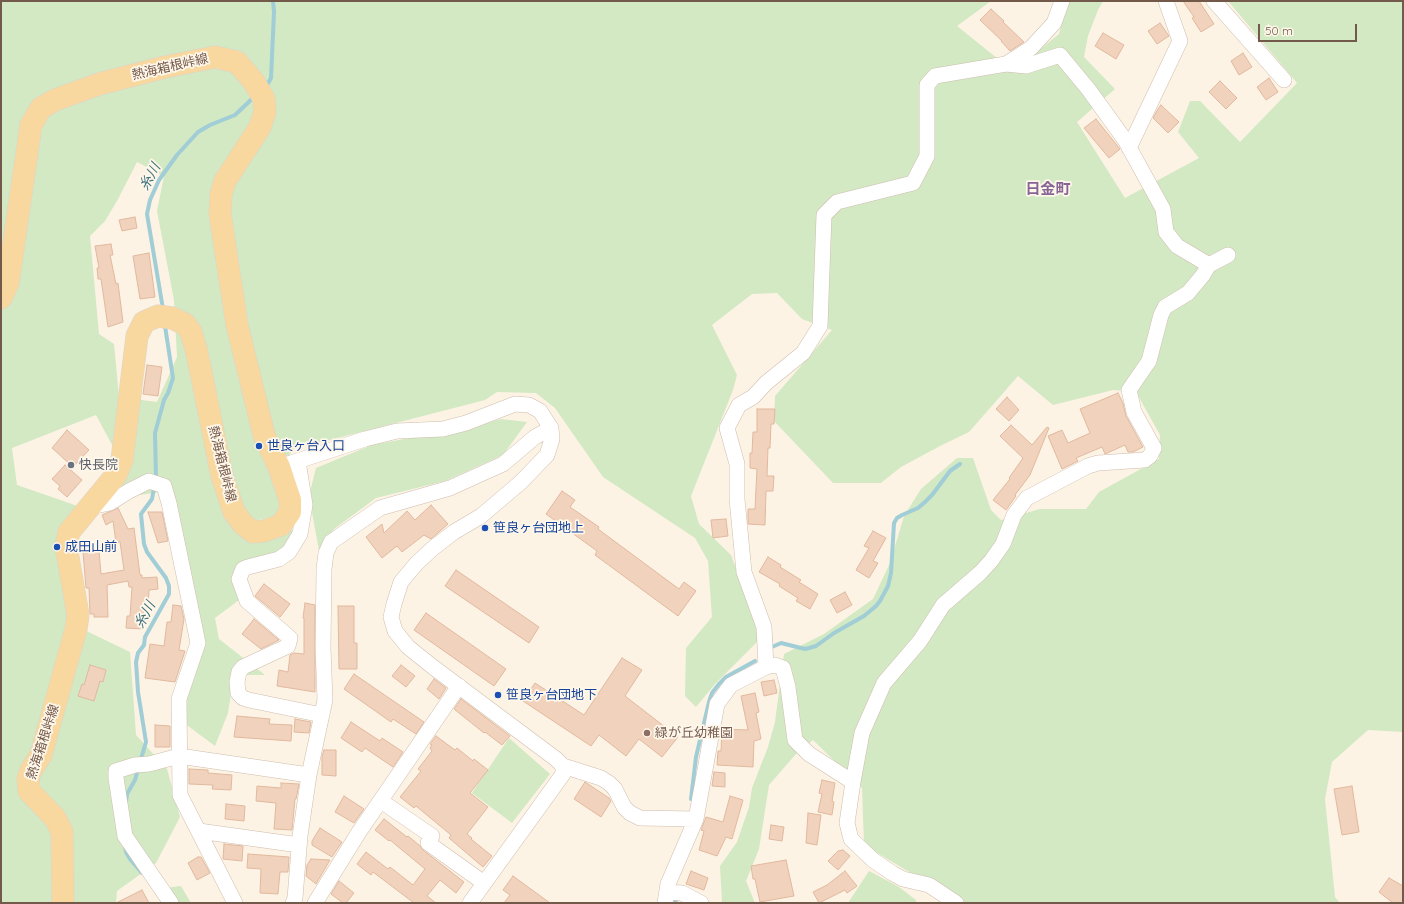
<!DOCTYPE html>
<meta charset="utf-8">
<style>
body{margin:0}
#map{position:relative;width:1404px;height:904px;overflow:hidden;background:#fcf3e4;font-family:Quicksand,sans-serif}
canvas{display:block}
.frame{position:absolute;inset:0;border:2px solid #73594a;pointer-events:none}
.scale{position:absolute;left:1258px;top:24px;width:99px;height:18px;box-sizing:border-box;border:2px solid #73594a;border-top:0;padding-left:5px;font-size:12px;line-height:14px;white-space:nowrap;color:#73594a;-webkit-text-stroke:3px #fef7ea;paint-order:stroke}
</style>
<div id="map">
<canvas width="1404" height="904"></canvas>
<div class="frame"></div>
<div class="scale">50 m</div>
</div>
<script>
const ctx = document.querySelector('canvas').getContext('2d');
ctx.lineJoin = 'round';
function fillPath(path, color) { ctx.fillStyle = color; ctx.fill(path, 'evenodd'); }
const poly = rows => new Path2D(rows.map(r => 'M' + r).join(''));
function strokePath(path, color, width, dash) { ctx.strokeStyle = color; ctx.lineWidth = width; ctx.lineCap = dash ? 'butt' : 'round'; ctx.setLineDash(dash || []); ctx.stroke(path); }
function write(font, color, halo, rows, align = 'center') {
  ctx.font = font + ' Quicksand,"Noto Sans JP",sans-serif'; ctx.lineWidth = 3.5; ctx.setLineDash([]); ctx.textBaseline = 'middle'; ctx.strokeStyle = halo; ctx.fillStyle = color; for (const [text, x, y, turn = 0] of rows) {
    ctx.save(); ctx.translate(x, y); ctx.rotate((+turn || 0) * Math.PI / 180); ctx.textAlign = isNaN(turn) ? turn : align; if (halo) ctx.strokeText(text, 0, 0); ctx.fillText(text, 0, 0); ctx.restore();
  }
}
fillPath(poly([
 [1,1,991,1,957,26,1013,71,1059,34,1068,1,1103,1,1098,10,1088,36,1084,57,1115,89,1077,122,1125,198,1199,158,1178,132,1190,101,1200,101,1240,142,1297,83,1228,1,1403,1,1403,732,1368,730,1332,762,1325,799,1335,897,1340,903,955,903,936,888,864,845,862,788,813,740,796,754,769,785,759,849,746,881,755,903,722,903,720,866,737,842,749,807,752,788,768,747,775,722,784,654,824,634,873,599,890,563,904,516,921,489,957,458,973,458,991,510,1001,520,1040,509,1086,509,1099,492,1159,459,1160,435,1136,392,1113,390,1053,405,1018,376,969,432,940,446,901,467,881,483,833,483,774,421,775,396,832,330,802,319,777,293,752,294,712,325,737,375,733,390,691,496,699,524,731,555,754,617,758,641,715,684,696,707,685,696,686,648,712,617,708,561,695,538,603,477,555,408,536,393,497,392,485,400,291,450,280,515,250,522,262,539,293,530,283,549,234,576,243,597,215,618,219,639,265,675,234,675,228,713,215,746,180,720,190,655,194,610,167,491,120,498,125,469,96,415,12,448,17,485,95,512,63,529,76,626,130,652,136,735,167,769,180,817,156,863,117,891,116,903,1,903],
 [137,162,164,176,157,211,174,300,177,357,157,402,119,397,114,344,99,334,90,236,105,221,117,201],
 [501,419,527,422,503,455,445,481,376,498,334,529,320,556,309,496,316,468,372,445,479,425],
 [509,738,550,774,512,823,472,793],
 [869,871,899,887,916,900,916,903,848,903],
 [181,886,191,903,162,903,165,888]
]), '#d2e9c3');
strokePath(poly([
 [266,87,271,78,274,12,273,1],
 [163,309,147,214,150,200,159,180,177,155,198,132,210,125,235,115,254,97],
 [156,480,155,433,164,400,168,393,173,378,165,326],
 [772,647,781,643,805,649,809,648,816,646,834,633,864,616,876,606,880,601,888,586,891,573,894,523,897,518,902,515,918,508,925,502,932,495,950,471,960,464],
 [140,762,146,742,138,692,136,662,138,653,144,645,145,637,169,594,169,586,166,578,147,552,144,544,141,514,152,499,154,488],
 [691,799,696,757,709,702,712,693,719,684,726,677,755,661],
 [126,802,127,794,135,780,138,769],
 [125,845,126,852,130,859,142,873],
 [675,903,676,900]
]), '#a0cdd6', 4);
const building = poly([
 [1183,1,1199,1,1214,24,1201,32,1192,18,1194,17,1183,1],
 [991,9,1004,21,1003,22,1024,42,1010,51,1001,41,1002,41,980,20,991,9],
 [1160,23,1169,36,1157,44,1148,31,1160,23],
 [1103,33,1124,45,1116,59,1095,46,1103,33],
 [1243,53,1252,67,1239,75,1231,61,1243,53],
 [1269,78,1278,92,1266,100,1257,87,1269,78],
 [1220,81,1237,98,1226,109,1209,92,1220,81],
 [1161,105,1179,122,1168,133,1153,118,1158,109,1161,105],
 [1096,119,1120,149,1109,158,1084,128,1096,119],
 [135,217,137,228,122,231,119,220,135,217],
 [111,244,113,255,110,255,116,284,118,283,123,322,108,327,101,279,98,279,97,268,99,268,95,246,111,244],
 [149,253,155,297,140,299,133,256,149,253],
 [147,365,162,367,158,396,143,394,147,365],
 [1118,393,1123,403,1126,416,1143,447,1133,452,1128,452,1125,445,1105,454,1102,447,1076,458,1078,461,1062,469,1048,436,1062,430,1068,443,1090,433,1080,409,1118,393],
 [1007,397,1019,410,1009,421,996,409,1007,397],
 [757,409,775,409,774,424,771,424,770,448,768,448,767,476,774,476,773,491,766,491,765,525,748,524,748,509,755,509,757,469,750,468,750,453,752,453,753,432,757,432,757,409],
 [1011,425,1032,445,1047,427,1049,428,1030,475,1015,495,1016,496,1006,510,993,500,1010,479,1009,478,1023,458,1000,436,1011,425],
 [67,430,89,450,73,467,52,448,67,430],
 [65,465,82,480,67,497,58,489,60,486,52,479,65,465],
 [562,491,575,500,570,507,599,527,598,529,679,589,684,582,696,591,678,616,595,555,597,551,546,514,562,491],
 [431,505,448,524,431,539,424,535,402,552,397,546,382,558,366,537,382,524,384,533,407,511,415,520,431,505],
 [118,508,128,529,134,528,140,575,142,575,142,578,157,577,158,589,149,590,148,608,144,608,143,629,126,628,127,616,130,616,132,587,129,587,128,581,107,585,108,617,94,617,94,614,90,614,89,588,86,588,83,552,99,551,101,574,124,570,120,542,116,543,113,521,106,525,102,515,118,508],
 [148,512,162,512,168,541,158,543,148,512],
 [726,519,728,536,713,538,711,520,726,519],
 [873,531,886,538,873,561,878,563,869,578,856,570,869,548,864,546,873,531],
 [768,557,781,565,780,567,801,580,799,582,818,594,810,609,796,601,798,598,779,586,780,584,759,572,768,557],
 [456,570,539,627,529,643,445,586,456,570],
 [264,584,290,604,280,617,255,596,264,584],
 [845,592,852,605,837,613,830,600,845,592],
 [305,603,315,605,315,692,277,686,279,670,288,672,290,655,294,653,304,654,304,618,303,618,305,603],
 [173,605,181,606,184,619,179,650,185,651,175,682,145,678,150,644,164,646,167,622,171,622,173,605],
 [338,606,354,606,354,643,357,643,357,669,339,669,338,606],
 [426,613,506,669,494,686,414,630,426,613],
 [254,619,279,640,261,649,242,634,254,619],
 [622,658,642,670,625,696,678,737,662,757,639,739,626,756,599,735,591,746,523,701,535,683,584,715,622,658],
 [90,665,106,670,103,682,100,681,94,701,78,696,82,684,84,685,90,665],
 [401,665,415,676,406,687,392,676,401,665],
 [354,674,424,722,416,734,393,719,391,722,344,689,354,674],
 [434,679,446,688,439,699,427,689,434,679],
 [774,680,777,693,764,696,761,682,774,680],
 [755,693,759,712,756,713,761,739,754,741,753,767,717,765,718,751,721,751,722,729,748,730,741,696,755,693],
 [461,699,510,736,502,745,485,732,484,733,454,709,461,699],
 [237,716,270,719,269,724,292,725,291,741,234,737,237,716],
 [295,719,311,722,309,733,294,732,295,719],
 [351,722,380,741,382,738,403,752,393,767,365,748,362,752,341,738,351,722],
 [155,725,170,726,170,747,155,747,155,725],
 [436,736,455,750,457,748,473,761,474,759,488,770,470,793,488,807,467,834,472,838,471,839,492,856,483,867,449,838,451,835,416,806,414,808,400,797,421,771,418,769,432,751,430,748,432,745,430,744,436,736],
 [324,750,336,750,336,776,322,775,322,756,324,750],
 [189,769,208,770,208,773,232,775,231,790,212,789,213,785,189,784,189,769],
 [714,772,725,773,725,787,712,786,714,772],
 [822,780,835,783,832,801,834,802,832,815,818,812,822,794,819,793,822,780],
 [585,782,609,798,611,801,601,817,574,799,585,782],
 [281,783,299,784,296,799,295,799,292,830,274,829,276,803,256,801,257,786,281,788,281,783],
 [1352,786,1359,832,1342,835,1334,789,1352,786],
 [344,796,364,809,354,823,335,812,344,796],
 [730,796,743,800,732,839,726,837,717,856,699,850,704,831,701,830,706,817,723,822,730,796],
 [226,804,245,806,244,821,225,819,226,804],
 [808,813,821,815,817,845,806,843,808,813],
 [384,819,407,837,408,836,419,845,423,850,464,882,456,893,440,880,427,896,436,903,414,903,373,872,371,875,357,864,366,852,388,869,390,867,413,885,425,869,390,840,389,841,375,830,384,819],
 [771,825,784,827,782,841,769,839,771,825],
 [320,828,342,842,332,857,312,845,312,841,320,828],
 [224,844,243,846,242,861,223,859,224,844],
 [843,850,850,856,838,870,828,861,838,851,843,850],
 [248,854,289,857,288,872,280,872,278,894,260,893,261,869,247,868,248,854],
 [198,857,201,857,210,873,197,880,188,863,198,857],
 [311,859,330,860,316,884,306,876,307,865,311,859],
 [786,860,794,896,760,902,755,879,753,879,751,866,786,860],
 [691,871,708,878,704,890,686,884,691,871],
 [845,871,857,886,847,893,845,890,819,903,813,892,827,885,845,871],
 [513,876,550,903,504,903,510,895,503,890,513,876],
 [1389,878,1403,886,1403,903,1393,903,1379,892,1389,878],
 [339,881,354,893,346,903,343,903,331,894,339,881],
 [142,890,149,903,116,903,142,890]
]);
fillPath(building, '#f0d2bd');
strokePath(building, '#e2b89e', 1);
const street = poly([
 [1214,1,1284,80],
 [1006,64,1031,48,1054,23,1062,1],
 [1129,148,1180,41,1166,1],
 [298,461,305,505,300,534,289,552,279,559,248,567,243,569,239,579,247,601,290,638,288,646,243,667,239,672,237,682,238,693,243,698,249,700,322,715],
 [279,467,365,439,397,431,443,429,466,423,515,404,529,405,540,411,551,428,552,439,547,455,521,482,481,516,454,532,432,549,416,564,401,582,394,604,391,617,395,631,408,647,433,667,556,759,563,766,563,774,470,903],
 [90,507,110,503,129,491,149,481,164,486,169,503,198,643,179,699,180,795,235,903],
 [766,667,764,627,744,572,737,499,737,464,727,428,739,405,753,397,766,383,803,353,820,326,824,215,837,202,913,183,927,156,927,85,935,76,1006,64,1026,66,1060,55,1089,90,1125,140,1163,209,1166,232,1177,246,1209,265,1228,255],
 [563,766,601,778,609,783,615,789,624,807,630,813,640,818,696,819],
 [853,782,862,733,884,683,920,641,943,605,980,573,991,561,1003,544,1014,515,1027,498,1088,466,1098,463,1145,460,1150,456,1154,448,1134,412,1129,390,1149,361,1161,315,1165,307,1188,293,1203,275,1209,265],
 [381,801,432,836,428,843,484,883],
 [199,831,299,845],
 [667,892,682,893,701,903],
 [171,903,125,836,116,778,116,771,135,765,149,764,179,756,309,775],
 [293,903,295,898,300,836,309,775,325,700,323,648,324,569,326,553,331,542,380,508,450,488,503,464,535,437,551,428],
 [315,903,359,832,459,686],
 [665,903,668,884,696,819,717,704,731,685,766,667,775,665,783,668,788,687,795,740,809,754,853,782,847,823,851,839,873,860,892,873,903,879,929,885,956,903]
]);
const primary = poly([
 [1,298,8,283,31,125,41,108,55,100,99,84,165,67,215,57,237,62,254,82,264,99,265,112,260,127,225,181,221,194,220,214,237,325,264,435,279,467,290,500,290,512,281,525,264,531,253,532,243,524,234,512,222,476,197,353,191,332,185,324,172,318,158,316,144,322,137,336,122,460,116,475,69,532,66,546,78,615,76,629,41,755,31,770,28,779,29,791,55,818,62,832,63,903]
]);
strokePath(street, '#cfbdae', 16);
strokePath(primary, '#dbd4d0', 23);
strokePath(street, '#fff', 15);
strokePath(primary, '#f8d89e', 22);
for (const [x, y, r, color] of [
 [259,446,4,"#1a4fb4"],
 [71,465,4,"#6b7280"],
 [485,528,4,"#1a4fb4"],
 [57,547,4,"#1a4fb4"],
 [498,695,4,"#1a4fb4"],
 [647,733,4,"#8d6e63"]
]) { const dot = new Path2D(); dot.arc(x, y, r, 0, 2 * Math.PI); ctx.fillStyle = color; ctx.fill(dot); strokePath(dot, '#fef7ea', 1.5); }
write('13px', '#73594a', '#fef7ea', [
 ["熱海箱根峠線",170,67,-13],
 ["熱海箱根峠線",222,464,76],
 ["熱海箱根峠線",43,742,-72]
]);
write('13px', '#164399', '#fef7ea', [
 ["世良ヶ台入口",267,446],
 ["笹良ヶ台団地上",493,528],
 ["成田山前",65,547],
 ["笹良ヶ台団地下",506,695]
], 'left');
write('13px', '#5b616d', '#fef7ea', [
 ["快長院",79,465]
], 'left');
write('13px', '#785e54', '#fef7ea', [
 ["緑が丘幼稚園",655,733]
], 'left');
write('italic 14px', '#42747f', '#fef7ea', [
 ["糸川",150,177,-61],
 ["糸川",145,615,-62]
]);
write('bold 15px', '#876697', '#fef7ea', [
 ["日金町",1048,189]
]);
</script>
